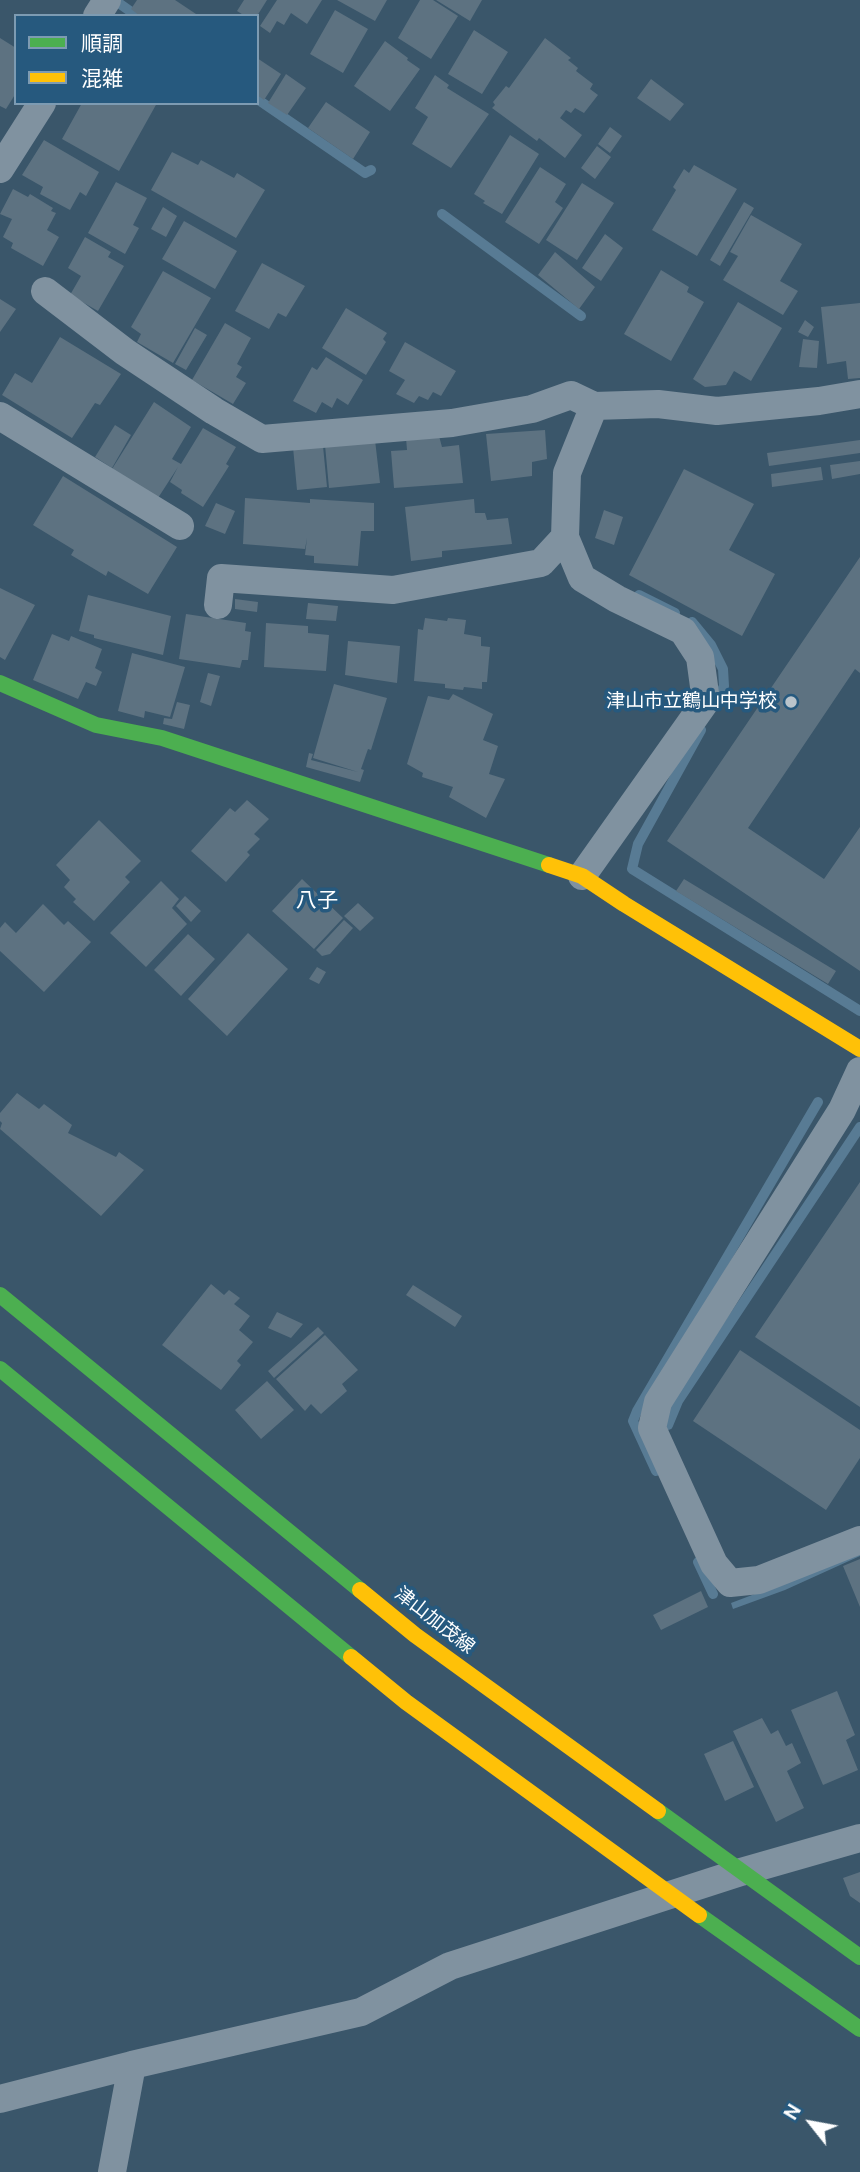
<!DOCTYPE html>
<meta charset="utf-8">
<style>
body{margin:0}
#map{position:relative;width:860px;height:2172px;overflow:hidden;background:#3a566a;font-family:"DM Sans","Noto Sans JP",sans-serif}
canvas{display:block}
.legend{position:absolute;left:14px;top:14px;width:245px;height:91px;box-sizing:border-box;background:#26597e;border:2px solid #7d9bb2;margin:0;padding:9px 12px;list-style:none;font-size:21px;color:#fff}
.legend li{display:flex;align-items:center;gap:14px;height:35px}
.legend b{width:35px;border:2px solid #7d9bb2}
.north{position:absolute;left:776px;top:2088px;width:70px;height:70px;-webkit-text-stroke:5px #26597e;paint-order:stroke;rotate:301deg;font-size:19px;font-weight:700;line-height:28px;text-align:center;color:#fff}
.north::after{content:'';display:block;margin:auto;width:24px;height:32px;background:#fff;clip-path:polygon(50% 0,100% 100%,50% 72%,0 100%)}
</style>
<div id="map">
<canvas width="860" height="2172"></canvas>
<ul class="legend">
<li><b style="height:9px;background:#4caf50"></b>順調</li>
<li><b style="height:9px;background:#ffc107"></b>混雑</li>
</ul>
<div class="north">N</div>
</div>
<script>
const ctx = document.querySelector('canvas').getContext('2d');
ctx.lineJoin = 'round';
function fillPath(path, color) { ctx.fillStyle = color; ctx.fill(path, 'evenodd'); }
const poly = rows => new Path2D(rows.map(r => 'M' + r).join(''));
function strokePath(path, color, width, dash) { ctx.strokeStyle = color; ctx.lineWidth = width; ctx.lineCap = dash ? 'butt' : 'round'; ctx.setLineDash(dash || []); ctx.stroke(path); }
function write(font, color, halo, rows, align = 'center') {
  ctx.font = font + ' "DM Sans","Noto Sans JP",sans-serif'; ctx.lineWidth = 7; ctx.setLineDash([]); ctx.textBaseline = 'middle'; ctx.strokeStyle = halo; ctx.fillStyle = color; for (const [text, x, y, turn = 0] of rows) {
    ctx.save(); ctx.translate(x, y); ctx.rotate((+turn || 0) * Math.PI / 180); ctx.textAlign = isNaN(turn) ? turn : align; if (halo) ctx.strokeText(text, 0, 0); ctx.fillText(text, 0, 0); ctx.restore();
  }
}
fillPath(poly([
 [860,1548,860,1556,785,1590,733,1609,731,1603,805,1575]
]), '#587b94');
strokePath(poly([
 [120,4,137,16],
 [257,99,365,173,371,170],
 [442,214,581,316],
 [639,595,675,613],
 [692,622,711,645,723,669,724,686,714,706],
 [701,730,638,844,632,869,860,1011],
 [668,1425,678,1401,860,1127],
 [656,1471,633,1421,637,1411,818,1102],
 [698,1562,713,1594]
]), '#587b94', 10);
fillPath(poly([
 [137,0,175,0,199,16,140,16,131,9],
 [244,0,267,0,257,16,245,16,237,11],
 [277,0,322,0,307,24,291,13,284,25,277,21,270,33,260,26],
 [337,0,387,0,375,21],
 [420,0,433,0,458,16,431,59,398,38],
 [436,0,482,0,470,21],
 [335,10,368,29,343,73,310,54],
 [474,30,508,52,482,94,448,74],
 [0,38,16,48,16,93,6,109,0,106],
 [545,38,571,58,568,60,578,68,576,71,593,84,590,89,598,95,584,113,575,108,571,113,566,110,560,118,582,135,565,158,539,138,537,141,492,108,495,105,493,102,506,86,509,88],
 [385,41,408,58,407,60,420,69,390,111,354,86],
 [257,58,281,74,264,100,257,95],
 [286,74,306,88,287,115,268,103],
 [435,75,449,85,447,88,489,114,451,168,412,144,428,117,415,108],
 [651,79,684,104,670,121,637,98],
 [326,102,370,132,353,159,308,128],
 [82,103,157,103,119,171,62,139],
 [610,127,622,136,610,153,598,144],
 [510,135,539,154,502,214,483,203,485,201,474,194],
 [44,140,99,172,86,196,80,192,70,210,40,194,43,187,22,175],
 [597,146,611,157,595,179,581,168],
 [172,152,198,165,201,160,234,178,237,173,265,190,236,238,151,190],
 [694,165,737,189,697,256,652,230,676,190,673,187,684,169,689,173],
 [540,167,566,184,555,202,563,208,539,244,505,222],
 [116,182,147,198,133,225,139,228,125,254,88,233],
 [582,183,614,203,577,260,546,240],
 [13,189,28,197,30,194,53,208,51,211,56,213,47,230,59,237,43,266,11,248,13,243,3,237,12,219,0,214],
 [744,202,754,208,720,266,710,260],
 [163,207,177,216,166,237,151,229],
 [751,215,802,244,780,281,798,291,783,315,723,280,738,256,730,252],
 [184,221,237,251,215,289,162,259],
 [605,234,623,248,601,281,582,268],
 [85,237,111,252,108,257,124,266,98,311,70,295,81,276,68,268],
 [555,252,595,287,579,309,538,275],
 [262,263,305,286,286,317,278,313,269,329,235,311],
 [661,270,689,287,687,292,704,302,671,361,624,334],
 [163,271,211,298,173,363,137,342,141,334,131,327],
 [0,299,16,309,0,332],
 [738,302,782,328,751,381,734,371,726,385,705,387,693,379],
 [860,303,860,378,848,379,846,361,827,364,821,307],
 [346,308,387,333,383,339,386,342,366,375,322,348],
 [805,320,814,327,808,337,798,332],
 [225,323,251,338,237,364,242,367,236,377,246,383,233,404,192,380],
 [195,328,207,335,186,370,175,364],
 [60,337,121,374,100,405,95,403,72,438,2,395,15,373,32,383],
 [803,339,819,341,817,368,799,367],
 [405,342,456,371,441,396,433,392,428,400,419,396,414,403,396,394,405,380,389,371],
 [326,357,363,380,348,405,337,398,332,408,322,402,316,413,293,401,312,367,317,370],
 [154,402,191,427,172,459,181,464,203,428,236,447,226,464,229,466,203,507,181,493,182,490,170,482,178,467,158,498,112,469],
 [115,425,131,435,112,468,95,457],
 [545,430,547,459,532,462,532,476,491,481,486,434],
 [439,436,442,447,459,445,463,483,394,488,391,451,407,450,406,438],
 [375,440,380,483,329,488,325,445],
 [860,440,860,453,769,466,767,453],
 [323,446,327,487,297,490,293,447],
 [860,461,860,474,832,479,830,465],
 [821,467,823,480,772,487,771,474],
 [684,469,754,504,729,550,775,574,742,636,629,575],
 [63,476,177,547,148,594,108,571,106,576,71,555,74,550,33,525],
 [245,498,310,503,310,499,374,503,374,531,361,531,358,566,314,563,314,556,305,555,307,538,305,549,243,544],
 [474,499,475,513,485,513,487,520,508,518,512,544,442,551,442,557,411,561,405,507],
 [216,503,235,511,225,534,205,526],
 [604,510,623,517,614,545,595,538],
 [860,557,860,673,855,669,748,828,824,879,860,827,860,971,667,841],
 [0,588,35,605,5,660,0,657],
 [88,595,171,616,163,655,94,638,94,635,79,631],
 [235,599,258,602,257,612,235,609],
 [308,603,338,606,336,621,306,619],
 [186,614,246,623,245,631,251,632,248,660,242,660,240,668,179,659],
 [425,618,447,621,448,618,466,620,464,634,481,637,481,646,490,647,487,682,482,682,482,689,464,687,463,690,445,688,445,684,414,681,418,629,423,630],
 [266,623,308,626,308,633,329,635,326,671,264,667],
 [52,634,69,641,71,636,102,649,95,668,102,672,96,686,86,682,78,699,33,680],
 [348,641,400,646,397,683,345,675],
 [132,653,185,667,170,717,145,711,144,718,118,711],
 [208,673,220,676,211,706,200,702],
 [334,684,387,698,371,750,368,749,361,769,364,770,360,782,306,767,309,753,313,754,311,760,358,772,313,758],
 [453,694,493,714,483,740,498,746,489,774,505,779,486,818,449,797,453,787,422,777,423,773,407,764,428,696,449,700],
 [177,702,190,705,184,729,163,724,164,718,172,719],
 [247,800,269,819,254,834,260,839,247,852,250,855,226,882,191,851,230,808,235,812],
 [99,820,141,861,125,877,130,882,94,921,73,902,76,899,64,887,70,880,56,865],
 [302,879,343,918,314,949,272,911],
 [684,879,836,971,828,984,676,891],
 [161,881,179,899,172,908,187,924,146,967,110,933],
 [185,896,201,911,191,922,176,906],
 [358,903,374,918,360,931,344,916],
 [43,904,64,925,68,921,91,942,44,992,0,951,0,928,5,922,16,933],
 [344,920,353,928,330,954,322,956,316,950],
 [248,933,288,969,227,1036,188,999],
 [188,934,215,959,181,996,154,970],
 [317,967,326,972,319,984,309,979],
 [17,1093,39,1109,44,1104,72,1125,68,1133,116,1157,119,1152,144,1170,101,1216,0,1129,2,1123,0,1121,0,1113],
 [860,1182,860,1407,755,1337],
 [211,1284,224,1295,229,1290,240,1298,234,1304,250,1316,239,1330,253,1342,237,1361,241,1365,221,1390,162,1345],
 [413,1285,462,1316,455,1327,406,1295],
 [277,1312,303,1324,291,1338,268,1328],
 [318,1327,324,1333,274,1378,268,1371],
 [325,1335,358,1370,342,1384,347,1391,321,1414,311,1404,305,1411,276,1379],
 [740,1350,860,1430,860,1458,826,1510,693,1421],
 [267,1381,294,1410,261,1439,235,1410],
 [860,1559,860,1607,843,1566],
 [701,1591,708,1607,661,1630,653,1615],
 [837,1691,855,1735,846,1740,858,1770,823,1785,791,1710],
 [762,1718,771,1734,778,1730,786,1746,792,1743,801,1763,787,1771,804,1808,776,1822,733,1731],
 [733,1741,754,1787,725,1801,704,1754],
 [860,1872,860,1903,850,1896,843,1878]
]), '#5d7281');
strokePath(poly([
 [97,16,107,0],
 [0,169,42,103],
 [45,291,125,352,214,411,262,439,452,423,532,409,571,395,594,406,658,404,717,411,819,401,860,394],
 [0,416,180,526],
 [218,605,221,578,393,590,541,563,565,537],
 [582,876,706,701,700,657,683,631,617,599,582,578,565,537,567,473,594,406],
 [860,1071,842,1110,658,1402,652,1428,714,1564,730,1583,759,1580,860,1540],
 [0,2099,132,2065,361,2012,450,1966,741,1872,860,1838],
 [112,2172,132,2065]
]), '#8092a0', 28);
strokePath(poly([
 [0,683,96,725,162,738,549,865],
 [0,1295,360,1590],
 [0,1369,351,1657],
 [658,1811,860,1957],
 [699,1915,860,2029]
]), '#4caf50', 16);
strokePath(poly([
 [549,865,582,876,624,904,860,1049],
 [360,1590,415,1635,658,1811],
 [351,1657,406,1702,699,1915]
]), '#ffc107', 16);
for (const [x, y, r, color] of [
 [791,702,7,"#bac4cb"]
]) { const dot = new Path2D(); dot.arc(x, y, r, 0, 2 * Math.PI); ctx.fillStyle = color; ctx.fill(dot); strokePath(dot, '#26597e', 2.5); }
write('19px', '#fff', '#26597e', [
 ["津山市立鶴山中学校",777,702]
], 'right');
write('19px', '#fff', '#26597e', [
 ["津山加茂線",434,1621,38]
]);
write('21px', '#fff', '#26597e', [
 ["八子",317,901]
]);
</script>
